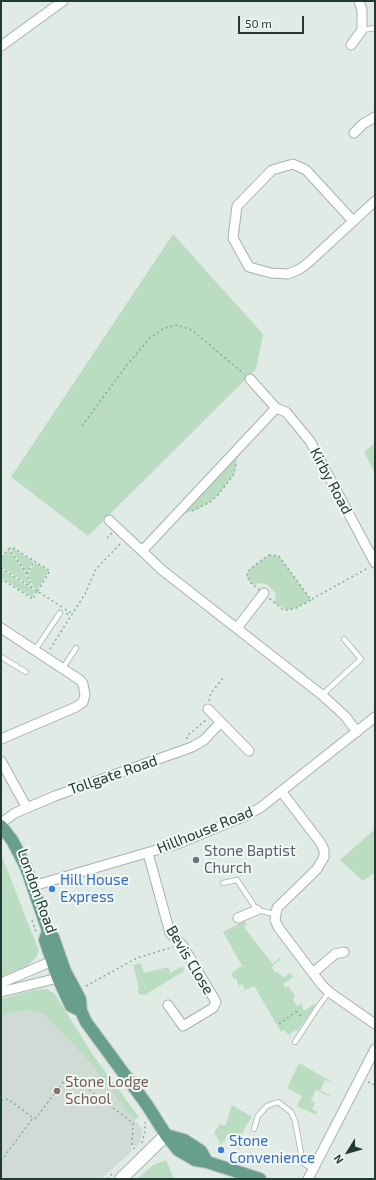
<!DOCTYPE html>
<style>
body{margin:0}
#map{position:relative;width:376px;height:1180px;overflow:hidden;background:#e1ebe6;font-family:"Exo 2",sans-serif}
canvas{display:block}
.frame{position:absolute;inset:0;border:2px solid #223b32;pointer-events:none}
.north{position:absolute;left:328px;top:1132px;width:40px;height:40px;-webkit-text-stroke:3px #f1f8f4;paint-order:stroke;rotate:233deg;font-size:11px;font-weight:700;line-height:16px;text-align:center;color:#223b32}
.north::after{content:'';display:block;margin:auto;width:14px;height:18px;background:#223b32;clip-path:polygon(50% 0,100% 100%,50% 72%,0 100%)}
.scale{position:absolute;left:238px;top:16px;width:66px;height:18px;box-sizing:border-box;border:2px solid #223b32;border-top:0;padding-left:5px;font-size:12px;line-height:14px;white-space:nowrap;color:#223b32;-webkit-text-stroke:3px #f1f8f4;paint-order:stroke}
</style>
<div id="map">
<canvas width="376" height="1180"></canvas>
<div class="frame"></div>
<div class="north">N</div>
<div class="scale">50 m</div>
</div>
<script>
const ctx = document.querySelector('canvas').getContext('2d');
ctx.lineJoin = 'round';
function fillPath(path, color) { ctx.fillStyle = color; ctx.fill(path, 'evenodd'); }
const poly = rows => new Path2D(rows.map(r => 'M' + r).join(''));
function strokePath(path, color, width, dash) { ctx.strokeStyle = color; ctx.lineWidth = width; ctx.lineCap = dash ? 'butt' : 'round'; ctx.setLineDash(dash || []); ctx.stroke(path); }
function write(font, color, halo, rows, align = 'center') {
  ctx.font = font + ' "Exo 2",sans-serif'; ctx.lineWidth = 4; ctx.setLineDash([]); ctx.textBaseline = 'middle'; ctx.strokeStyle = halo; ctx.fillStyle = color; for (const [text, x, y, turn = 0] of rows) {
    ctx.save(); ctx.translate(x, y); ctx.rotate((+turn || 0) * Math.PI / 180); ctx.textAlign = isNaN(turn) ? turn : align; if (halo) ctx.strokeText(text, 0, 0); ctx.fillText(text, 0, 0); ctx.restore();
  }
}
fillPath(poly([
 [27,1010,38,1012,47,1016,87,1059,142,1129,141,1139,137,1147,131,1144,132,1151,101,1179,1,1179,1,1015]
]), '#cfdbd4');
fillPath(poly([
 [173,234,263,334,256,369,88,536,11,477],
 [375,443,375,473,364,452],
 [240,446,234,474,218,495,210,502,197,509,173,518],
 [12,548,33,561,27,573,11,549],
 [9,550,23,569,31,586,1,567,1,558],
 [269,555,279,556,311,600,296,608,287,610,274,603,276,594,267,584,257,583,254,586,251,583,247,577,247,573,251,568],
 [35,562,49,571,37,590,34,588,28,575],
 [1,569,35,591,32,597,1,578],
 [375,829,375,872,363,881,340,860],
 [1,854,39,951,36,958,27,966,1,977],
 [244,921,247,924,244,927,271,962,272,964,280,958,281,959,273,965,272,968,276,973,278,972,283,978,290,973,293,977,283,984,286,988,288,986,295,996,293,1000,297,1006,301,1003,304,1011,314,1004,315,1006,298,1030,294,1031,289,1035,284,1030,281,1032,254,986,235,995,245,989,242,984,239,986,236,978,234,979,231,973,242,966,223,932],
 [141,963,144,973,169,967,170,973,183,966,184,971,145,995,138,994,138,990,139,988,133,965],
 [47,989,55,994,93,1055,139,1117,134,1120,87,1059,45,1015,38,1012,27,1010,1,1015,1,999,34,990],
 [299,1063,336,1084,325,1080,320,1090,331,1096,331,1097,316,1090,311,1100,315,1103,312,1109,317,1112,316,1115,297,1106,302,1096,287,1088],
 [232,1105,252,1117,244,1129,238,1151,238,1147,232,1145,234,1137,227,1135,224,1142,222,1142,220,1149,219,1149,220,1142,214,1133,220,1124,225,1126],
 [166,1160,174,1179,137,1179,153,1165]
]), '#badcc0');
const lane = poly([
 [362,30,375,28],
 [35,650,60,613],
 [1,657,26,672],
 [63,668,76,648],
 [322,695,361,659,344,639],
 [223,883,237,880,257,910,275,914],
 [295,1042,318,1007,329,992],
 [254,1129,258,1116,267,1106,278,1102,291,1112,295,1121,303,1163,312,1169]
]);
const street = poly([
 [351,45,362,30,362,10,359,1],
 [1,46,63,1],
 [354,133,363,124,375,117],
 [353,221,306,170,293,164,272,170,237,206,233,238,249,267,271,273,288,274,300,269,309,262,375,201],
 [250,379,276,408],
 [109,520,142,551],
 [1,628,80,680,83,684,85,695,83,702,76,707,1,739],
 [237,628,264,593],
 [208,709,249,751],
 [357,732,345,716,322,695,162,570,142,551,276,408,286,412,310,441,375,563],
 [1,761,27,808],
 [281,791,320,842,324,850,324,857,317,869,277,908,275,920,278,927,321,984,329,992,375,1024],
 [1,823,15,813,55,796,192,747,204,740,221,722],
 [148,853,170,933,183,946,216,1002,213,1008,183,1026,168,1005],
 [33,886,177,844,243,817,260,808,375,717],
 [238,918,257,910],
 [313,973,335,954,344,952],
 [1,983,57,959],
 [1,992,58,978,62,974],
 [308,1179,375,1049]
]);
const secondary = poly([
 [121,1179,166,1135]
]);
const primary = poly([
 [1,826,12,840,26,867,48,931,53,937,65,971,80,999,81,1011,86,1022,147,1105,166,1135,178,1150,195,1160,207,1162,260,1179],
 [48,931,45,940,58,978,71,1006,81,1011],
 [166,1135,184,1140,201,1151,207,1162]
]);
strokePath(lane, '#a4b3ac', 6);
strokePath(street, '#a4b3ac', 11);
strokePath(secondary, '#a0b6ad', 14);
strokePath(primary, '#c1c8c6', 14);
strokePath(poly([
 [82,426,126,366,150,338,164,328,177,325,192,330,244,374],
 [192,511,210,502,218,495,234,474,236,464],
 [107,538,112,533],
 [9,549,12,547,50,571,37,592],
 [269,555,279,556,311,600,296,608,287,610,282,609,251,583,247,577,247,573,251,568,269,555],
 [1,557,9,549,26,572,32,588],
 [1,568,62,607],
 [27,574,34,561],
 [1,582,3,580,33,599,37,591],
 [312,599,368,568],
 [65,609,70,612,69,615,66,613],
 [50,649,85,594,96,569,121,543],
 [209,701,211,693,223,678],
 [187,739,187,736,206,720],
 [32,920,36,932],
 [86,986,137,958,173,947],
 [296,1011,303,1018],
 [279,1024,299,1009],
 [368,1082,375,1085],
 [1,1101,8,1099,33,1118,36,1118,67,1077,71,1076,133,1123,132,1145,136,1151],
 [142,1143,145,1130,145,1122],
 [1,1161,33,1118],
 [107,1179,112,1174]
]), '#82ae9c', 1.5, [2, 3]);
strokePath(lane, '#fff', 4.5);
strokePath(street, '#fff', 9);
strokePath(secondary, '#fff', 12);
strokePath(primary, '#679f8c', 12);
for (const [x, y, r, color] of [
 [196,860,4,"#6b7280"],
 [52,889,4,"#3f7fe0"],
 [57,1091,4,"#8d6e63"],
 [221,1150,4,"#3f7fe0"]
]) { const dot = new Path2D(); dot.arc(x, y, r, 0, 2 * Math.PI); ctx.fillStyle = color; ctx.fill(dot); strokePath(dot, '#f1f8f4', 1.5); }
write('15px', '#223b32', '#f1f8f4', [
 ["Kirby Road",331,481,62],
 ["Tollgate Road",113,775,-19],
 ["Hillhouse Road",205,830,-22],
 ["London Road",37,891,70],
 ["Bevis Close",190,960,59]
]);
write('15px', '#5b616d', '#f1f8f4', [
 ["Stone Baptist",204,851],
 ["Church",204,868]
], 'left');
write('15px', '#366cbe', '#f1f8f4', [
 ["Hill House",60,880],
 ["Express",60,897],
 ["Stone",229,1141],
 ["Convenience",229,1158]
], 'left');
write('15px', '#785e54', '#f1f8f4', [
 ["Stone Lodge",65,1082],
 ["School",65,1099]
], 'left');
</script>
